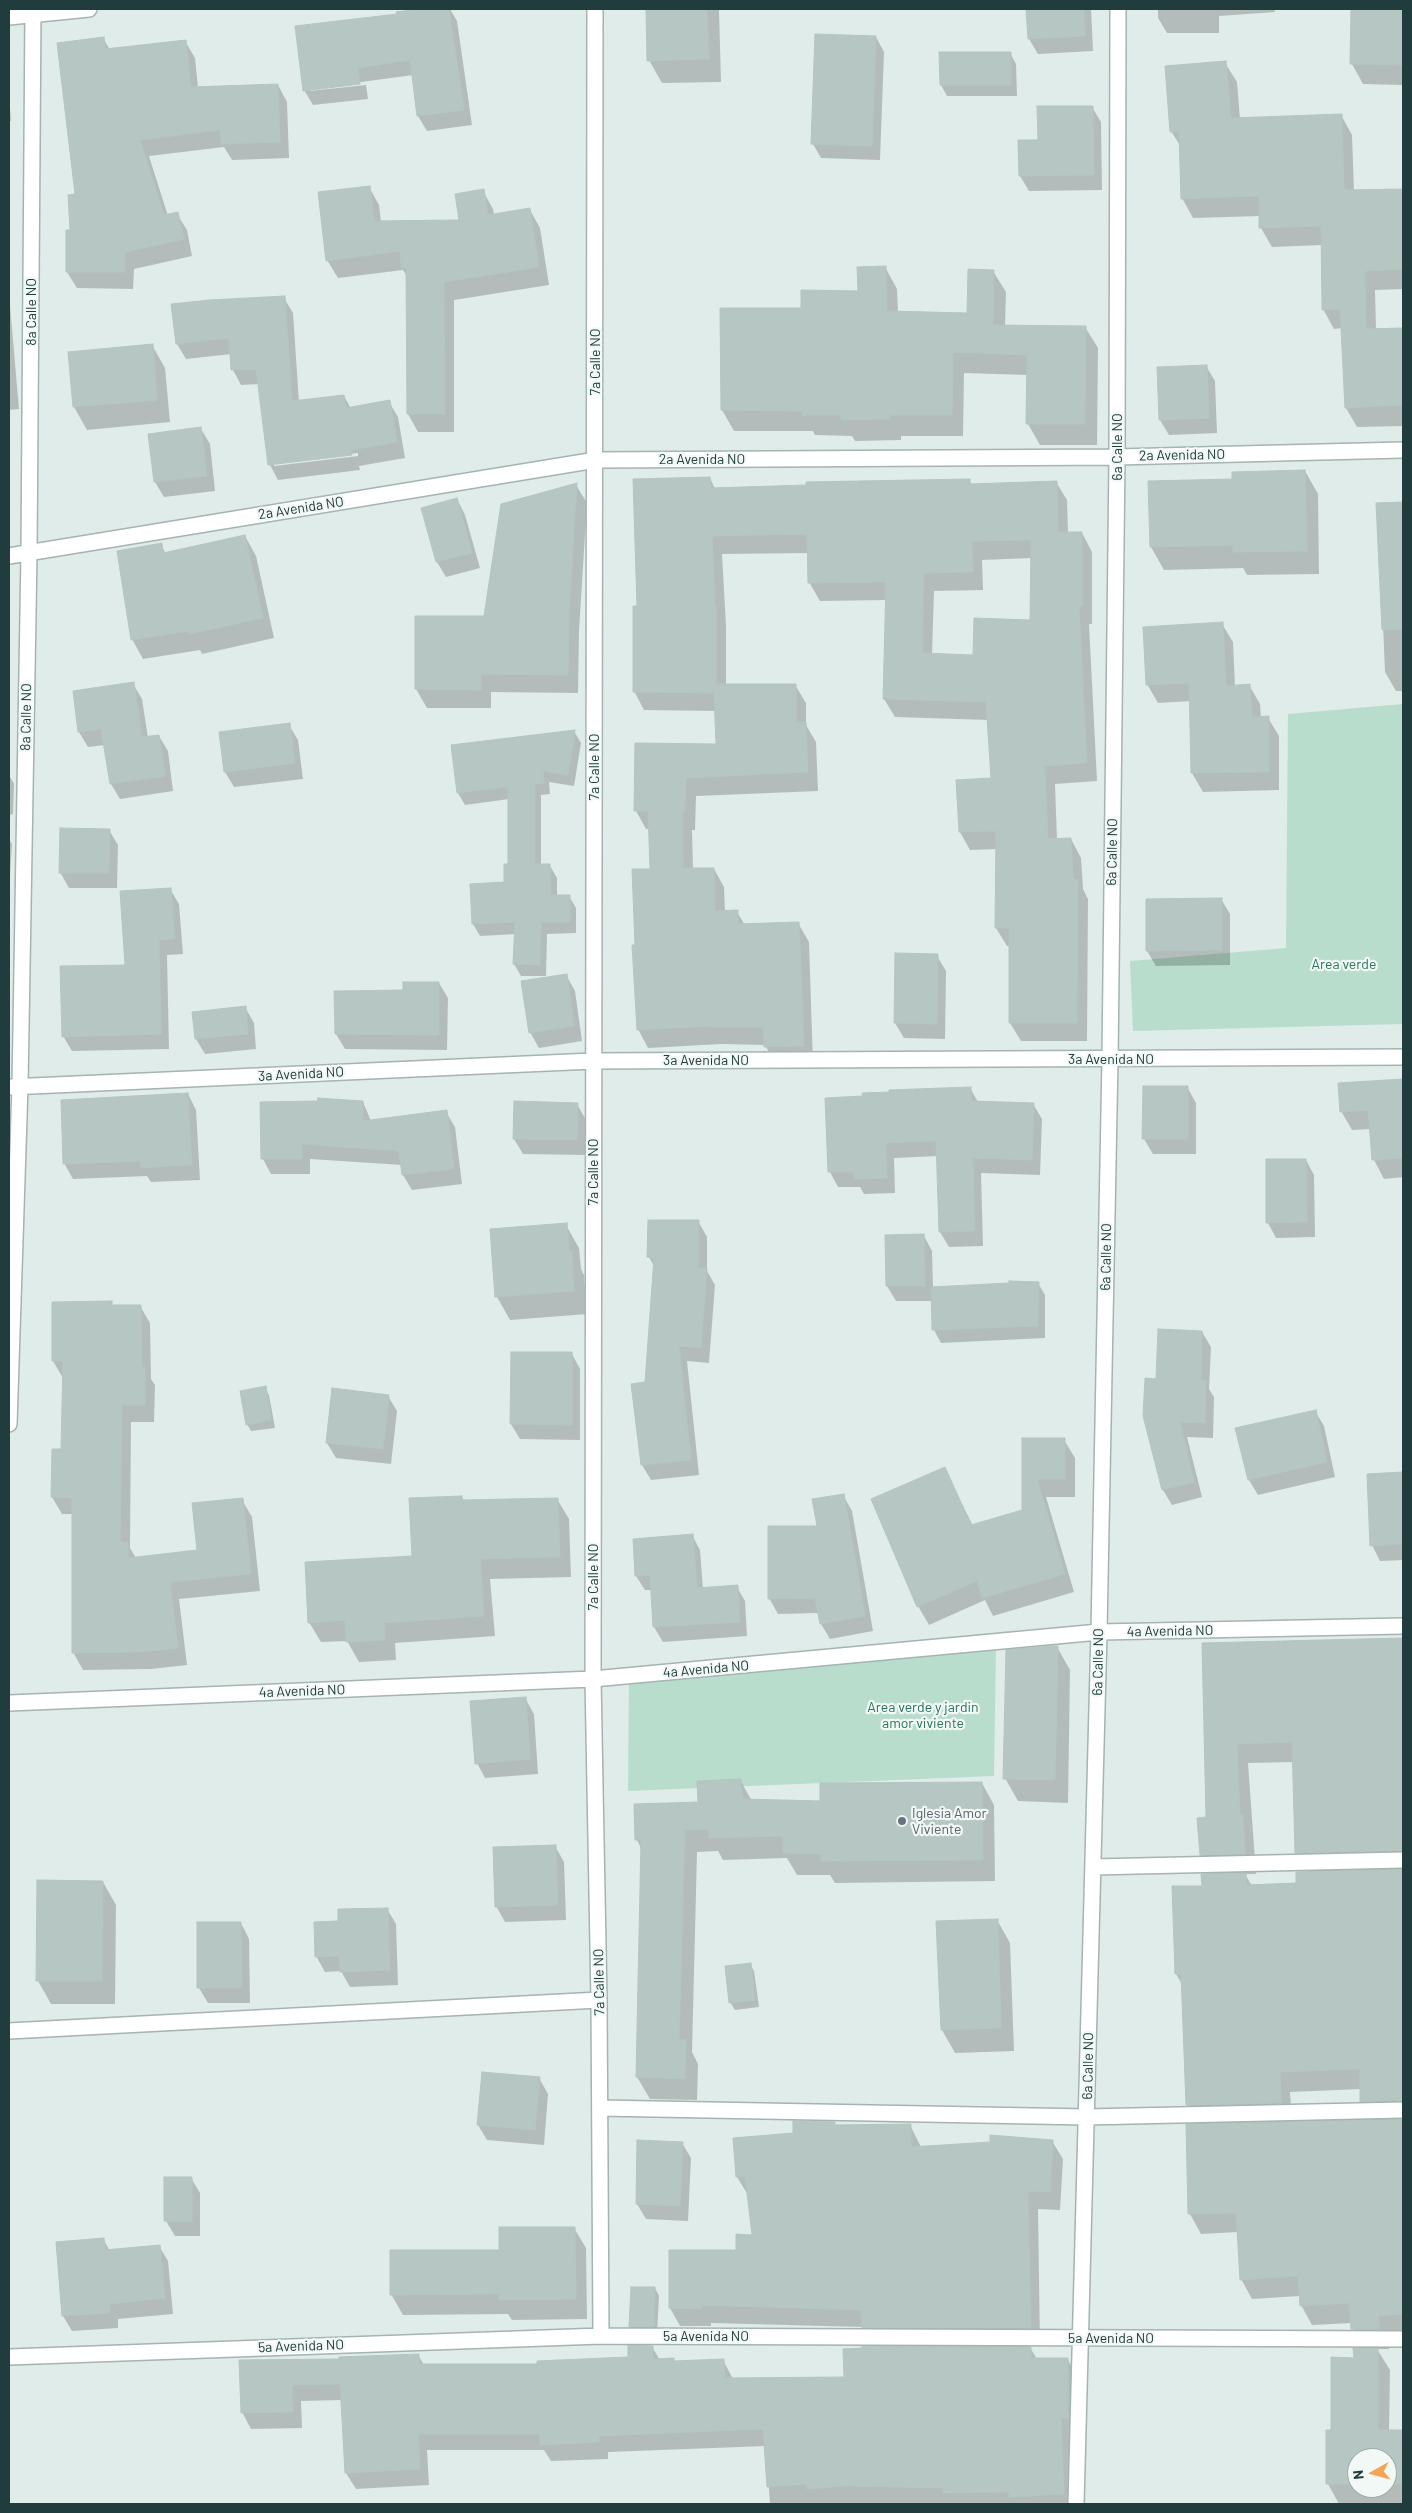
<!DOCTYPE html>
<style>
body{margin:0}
#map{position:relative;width:1412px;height:2513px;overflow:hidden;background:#e0ece9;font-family:Barlow,sans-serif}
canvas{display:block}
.frame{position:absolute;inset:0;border:10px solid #213c3c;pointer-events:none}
.north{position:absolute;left:1347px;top:2448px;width:50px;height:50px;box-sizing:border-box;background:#f1f8f6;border:1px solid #9eadac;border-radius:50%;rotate:263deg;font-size:14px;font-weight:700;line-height:20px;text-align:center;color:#213c3c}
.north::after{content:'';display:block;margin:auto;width:18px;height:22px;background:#f4a455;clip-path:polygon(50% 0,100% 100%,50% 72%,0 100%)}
</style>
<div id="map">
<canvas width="1412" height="2513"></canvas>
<div class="frame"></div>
<div class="north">N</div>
</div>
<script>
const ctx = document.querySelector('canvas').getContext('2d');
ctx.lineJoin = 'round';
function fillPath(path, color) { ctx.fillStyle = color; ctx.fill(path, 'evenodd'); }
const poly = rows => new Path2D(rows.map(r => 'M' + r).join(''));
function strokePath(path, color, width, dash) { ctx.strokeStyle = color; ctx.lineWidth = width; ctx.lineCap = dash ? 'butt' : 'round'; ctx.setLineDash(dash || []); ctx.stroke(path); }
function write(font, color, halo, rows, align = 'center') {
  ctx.font = font + ' Barlow,sans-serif'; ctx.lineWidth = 4.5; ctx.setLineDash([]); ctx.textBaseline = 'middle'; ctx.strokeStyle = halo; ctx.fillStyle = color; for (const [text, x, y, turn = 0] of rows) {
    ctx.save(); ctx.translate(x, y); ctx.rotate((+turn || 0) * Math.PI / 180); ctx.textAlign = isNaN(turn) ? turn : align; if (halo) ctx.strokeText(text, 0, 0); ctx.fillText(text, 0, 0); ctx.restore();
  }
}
fillPath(poly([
 [1403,704,1403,1024,1133,1031,1130,961,1286,948,1288,714],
 [996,1647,994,1776,628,1791,629,1673]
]), '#b9ddcc');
fillPath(poly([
 [426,9,450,9,457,21,472,125,427,131,418,116,413,75,309,89,309,91,366,85,368,99,313,105,304,90,398,16,398,13],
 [647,9,719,9,721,82,662,83,649,60],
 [1028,9,1091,9,1093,51,1038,54,1029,39],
 [1158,9,1274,9,1275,12,1219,16,1219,33,1167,33,1158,18],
 [1352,9,1403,9,1403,85,1363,84,1352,64],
 [876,37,884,52,880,160,821,158,813,144],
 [103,38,110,50,185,41,195,58,198,88,278,85,287,102,289,158,232,160,224,147,149,156,168,216,177,214,187,230,192,256,134,269,133,289,77,288,67,272,76,195],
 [1010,53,1016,64,1017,96,947,96,941,85],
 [1225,63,1237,82,1240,119,1341,115,1352,135,1354,191,1403,190,1403,289,1375,290,1376,330,1403,329,1403,426,1357,427,1346,408,1342,328,1334,329,1323,309,1322,245,1272,247,1261,228,1260,216,1193,218,1182,198,1181,147,1171,131],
 [9,95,11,121,9,121],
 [1092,107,1101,122,1102,190,1029,191,1020,176,1039,142],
 [369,187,379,205,381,222,460,222,483,191,493,209,494,215,530,210,540,228,549,285,454,300,454,432,418,432,408,414,408,278,403,270,338,278,327,260],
 [885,267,897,289,898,313,968,314,993,271,1006,292,1005,326,1085,327,1098,348,1097,445,1040,445,1028,424,1028,375,964,373,963,436,901,436,901,440,855,441,852,436,815,435,813,431,734,431,722,410,722,309,803,309,859,292],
 [9,294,19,409,9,410],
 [284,298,293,313,299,402,344,396,351,409,389,402,398,417,405,458,359,466,360,470,278,480,270,465,260,384,241,385,233,370,232,354,186,359,177,344,173,306],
 [358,453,358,456,274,466,274,463],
 [152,345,165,368,170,422,87,430,74,407,69,353],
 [1206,366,1215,381,1217,433,1169,435,1160,420],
 [201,429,210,444,215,491,164,497,155,482],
 [1305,471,1318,494,1319,574,1247,575,1243,568,1164,570,1151,547,1233,480],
 [710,478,715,489,969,480,972,485,1056,482,1067,500,1068,533,1082,533,1092,552,1092,624,1089,624,1097,781,1055,784,1057,840,1071,839,1081,858,1083,889,1088,899,1087,1041,1021,1041,1010,1023,1010,946,1007,946,996,928,997,849,970,850,960,832,957,781,992,779,989,720,895,717,884,699,887,600,820,601,809,582,809,553,722,554,726,626,726,685,795,685,806,703,806,725,816,742,818,791,696,796,695,830,692,830,693,869,714,869,724,887,725,912,737,912,745,925,798,923,809,942,813,1064,776,1065,765,1045,722,1044,648,1048,638,1029,636,946,651,870,650,829,646,829,636,811,717,745,716,711,644,710,634,691,638,607],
 [1032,558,1032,621,974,656,932,655,934,591,983,590,982,560],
 [576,485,587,503,579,631,578,693,491,692,491,708,427,708,416,689,417,617,485,618],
 [457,499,465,515,480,568,446,577,437,562,422,509],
 [1403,503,1403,691,1396,691,1385,672,1378,504],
 [245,536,256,556,274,638,202,654,200,650,143,659,132,639,161,545,166,554],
 [1222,624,1233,642,1235,687,1249,685,1260,704,1261,718,1268,718,1279,736,1279,790,1203,792,1192,773,1191,701,1158,703,1147,684],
 [133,684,142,699,148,738,159,736,168,751,173,791,120,799,111,784,105,745,88,747,79,732,74,692],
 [289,725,298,740,303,779,234,787,225,772],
 [574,731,581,743,574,786,549,782,550,794,541,795,541,866,550,866,557,878,557,896,569,896,576,908,576,933,547,934,546,976,521,976,514,964,516,934,480,936,473,924,471,885,505,883,510,866,509,799,465,805,458,793,452,746],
 [9,775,14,784,13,814,9,815],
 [109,830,118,845,117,888,69,888,60,872],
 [9,839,12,844,9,891],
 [170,889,179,904,183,954,167,955,169,1049,72,1051,63,1036,126,966],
 [1221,899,1230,914,1230,965,1156,966,1147,951],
 [937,956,946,971,945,1039,904,1038,895,1023],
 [566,975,575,991,582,1041,539,1048,530,1032],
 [439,983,448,998,447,1050,345,1049,336,1034,404,991],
 [245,1007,254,1023,256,1049,205,1054,196,1039,194,1013],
 [9,1013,10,1016,10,1051,9,1051],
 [1403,1080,1403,1177,1384,1179,1374,1160,1371,1129,1352,1130,1341,1111,1339,1085],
 [1187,1087,1196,1103,1196,1154,1153,1154,1144,1139],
 [970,1088,978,1102,1033,1104,1042,1119,1040,1175,981,1173,983,1246,949,1247,940,1232,938,1156,894,1158,895,1193,864,1194,860,1187,838,1187,830,1172,826,1099],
 [188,1094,196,1110,200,1180,151,1182,147,1176,73,1179,64,1163],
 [363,1102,371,1121,446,1112,455,1127,462,1184,412,1190,403,1175,402,1165,310,1159,310,1174,271,1174,263,1159,262,1104],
 [577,1104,586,1120,585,1155,523,1154,514,1139],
 [1306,1160,1314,1175,1315,1237,1276,1238,1268,1223],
 [698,1221,707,1237,707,1271,715,1285,709,1363,687,1361,699,1475,651,1480,642,1465,633,1385,646,1383,655,1268,649,1257],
 [566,1225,579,1248,581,1269,584,1275,587,1314,510,1320,497,1297,491,1230],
 [924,1236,932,1251,933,1288,1038,1283,1045,1295,1045,1338,941,1343,934,1330,932,1301,896,1301,887,1286],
 [111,1303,113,1306,140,1306,150,1323,151,1379,155,1385,154,1422,131,1422,130,1548,136,1558,198,1551,242,1500,252,1517,260,1591,179,1599,187,1665,151,1669,83,1670,73,1652,73,1514,62,1514,52,1497,63,1450,63,1378,53,1361],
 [1202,1332,1211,1347,1209,1389,1214,1397,1213,1438,1187,1437,1202,1497,1172,1505,1163,1490,1157,1380],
 [512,1353,572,1354,580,1369,580,1440,520,1439,511,1424],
 [265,1388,269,1395,275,1428,251,1431,247,1424],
 [388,1396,397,1411,391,1464,336,1458,327,1443],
 [1315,1411,1324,1426,1335,1477,1258,1495,1249,1480],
 [1023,1440,1064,1440,1075,1458,1075,1497,1046,1497,1074,1592,993,1616,985,1600,929,1625,918,1606,944,1468,973,1526,1024,1511],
 [1403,1474,1403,1560,1380,1561,1372,1545,1368,1475],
 [843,1495,852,1511,873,1631,830,1639,821,1624,819,1613,778,1614,769,1598],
 [462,1497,464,1501,557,1499,569,1519,571,1577,490,1579,495,1636,395,1643,396,1660,359,1662,347,1641,321,1642,309,1622,413,1557],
 [692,1535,700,1550,703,1589,737,1587,745,1601,747,1636,663,1642,654,1627,652,1590,645,1590,636,1576],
 [1403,1639,1403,2334,1389,2335,1389,2349,1377,2349,1390,2370,1389,2431,1403,2431,1403,2504,1339,2504,1328,2484,1332,2431,1364,2349,1353,2329,1352,2323,1312,2325,1301,2305,1300,2296,1252,2299,1241,2279,1238,2232,1201,2234,1190,2214,1187,2125,1199,2125,1188,2105,1183,1986,1176,1974,1203,1887,1213,1875,1201,1855,1208,1818,1203,1644],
 [1294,1762,1297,1853,1308,1873,1298,1884,1252,1886,1245,1874,1256,1874,1248,1763],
 [1361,2089,1361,2101,1373,2121,1292,2123,1290,2092],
 [1357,2458,1387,2458,1387,2488,1357,2488],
 [1057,1647,1070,1670,1068,1803,1018,1801,1005,1778],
 [525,1698,534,1714,538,1774,485,1778,477,1763],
 [740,1780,752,1801,822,1802,982,1783,994,1805,995,1881,835,1883,830,1875,797,1875,787,1858,723,1860,718,1851,697,1852,692,2052,698,2064,697,2100,650,2099,637,2077,642,1850,637,1840,635,1805,700,1804],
 [555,1846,564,1862,566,1920,505,1922,496,1906],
 [103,1882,116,1905,115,2004,51,2004,38,1981],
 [387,1909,396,1924,398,1985,350,1987,341,1971,325,1972,316,1956],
 [997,1920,1010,1943,1014,2051,955,2053,942,2030,938,1922],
 [241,1923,249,1939,250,2003,208,2003,199,1988],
 [750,1964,754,1971,759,2007,735,2010,730,2002],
 [539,2078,548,2094,544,2145,487,2140,478,2125],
 [834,2123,836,2127,910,2125,921,2147,1052,2141,1063,2159,1060,2210,1038,2209,1040,2346,1029,2346,1037,2359,1068,2360,1077,2376,1076,2434,1069,2434,1072,2504,770,2504,766,2446,608,2452,608,2459,551,2461,544,2450,427,2450,429,2485,356,2489,346,2473,342,2400,301,2401,302,2428,251,2429,242,2412,241,2361,341,2360,418,2355,424,2365,538,2365,629,2358,652,2347,660,2360,673,2359,675,2362,723,2360,733,2379,845,2378,875,2348,863,2327,711,2323,711,2326,680,2326,670,2308,754,2236,748,2195,737,2177,734,2140,794,2134],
 [639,2142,682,2143,691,2158,688,2221,646,2219,637,2204],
 [191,2178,200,2193,200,2236,175,2236,166,2221],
 [574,2228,586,2248,587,2319,512,2320,508,2314,403,2315,391,2294],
 [103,2239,110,2251,159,2246,168,2261,173,2314,118,2319,118,2328,72,2331,63,2316,57,2244],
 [655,2288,659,2296,657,2334,635,2334,630,2326]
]), '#0003');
const building = poly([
 [418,9,449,9,464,110,417,116,410,60,358,68,360,84,303,91,295,26,397,14,396,12,418,9],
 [646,9,707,9,709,59,647,61,646,9],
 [1026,9,1084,9,1085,36,1028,39,1026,9],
 [1351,9,1403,9,1403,65,1350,64,1351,9],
 [815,34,876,36,872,146,811,144,815,34],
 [104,37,105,49,186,40,191,87,278,84,280,142,221,144,220,130,140,140,164,215,178,212,184,239,125,252,125,272,66,272,66,230,70,230,68,195,75,194,57,43,104,37],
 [939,52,1011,52,1011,85,940,85,939,52],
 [1226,61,1231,118,1342,114,1344,190,1403,189,1403,269,1365,271,1366,329,1403,328,1403,405,1345,408,1340,309,1322,310,1321,226,1259,228,1259,196,1181,199,1179,131,1170,132,1165,66,1226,61],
 [1037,106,1093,106,1094,175,1019,176,1018,140,1038,140,1037,106],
 [370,186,374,221,459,220,455,194,484,189,488,215,530,208,539,267,444,282,445,414,407,414,406,268,401,268,400,251,326,261,318,192,370,186],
 [886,266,887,311,967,313,968,269,994,270,993,325,1086,326,1085,424,1026,424,1027,355,953,352,952,415,890,415,890,419,841,420,841,415,802,415,802,411,721,410,720,308,801,308,801,290,858,291,857,267,886,266],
 [285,296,292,401,344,395,346,408,390,400,397,442,351,450,352,455,268,465,256,369,231,370,229,338,176,344,171,304,210,300,285,296],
 [153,344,157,400,73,407,68,352,153,344],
 [1207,365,1209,418,1159,420,1157,367,1207,365],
 [201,427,207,476,154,482,148,434,201,427],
 [1305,470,1307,551,1233,552,1233,545,1150,547,1148,481,1232,479,1232,472,1305,470],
 [710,477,711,488,806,485,806,482,970,479,970,484,1057,481,1058,532,1082,532,1082,606,1079,606,1087,763,1045,766,1048,839,1071,838,1073,879,1078,880,1077,1023,1009,1023,1009,928,995,928,996,831,959,832,956,780,991,778,986,702,883,699,886,582,808,583,807,534,712,536,715,606,716,606,716,684,796,684,796,722,806,722,808,772,686,778,685,811,682,811,683,868,714,868,715,911,738,910,738,924,799,922,804,1046,764,1047,763,1027,711,1027,711,1026,637,1030,632,945,635,945,632,869,650,869,648,811,634,811,635,743,716,744,714,693,633,692,633,606,637,606,633,479,710,477],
 [1031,540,1030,620,974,618,973,655,922,653,924,573,973,572,972,541,1031,540],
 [577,483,569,612,568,675,481,674,481,690,415,689,415,616,484,616,501,504,577,483],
 [457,498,472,553,436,562,421,508,457,498],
 [1403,502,1403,629,1382,630,1376,503,1403,502],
 [245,535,263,618,189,634,188,631,131,640,117,551,162,543,163,553,245,535],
 [1223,622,1226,686,1250,684,1252,717,1269,716,1269,772,1191,773,1189,683,1146,685,1143,627,1223,622],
 [134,682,142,737,159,735,165,776,110,784,101,729,78,732,73,691,134,682],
 [290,723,295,763,224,772,219,732,290,723],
 [575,730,568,775,543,771,544,783,535,784,535,864,550,864,551,895,570,895,570,922,541,922,540,965,513,964,515,922,472,924,470,884,504,882,504,864,508,864,508,787,457,793,451,745,575,730],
 [60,828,110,829,109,873,59,873,60,828],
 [171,888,175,939,159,940,161,1034,62,1037,60,966,125,965,120,891,171,888],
 [1222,898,1222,950,1146,951,1146,899,1222,898],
 [895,953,938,954,937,1024,894,1023,895,953],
 [567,974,574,1026,529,1033,521,981,567,974],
 [403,982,439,982,439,1035,335,1034,334,991,403,990,403,982],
 [246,1006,248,1034,195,1039,192,1012,246,1006],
 [1403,1079,1403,1158,1372,1160,1368,1110,1340,1112,1338,1083,1403,1079],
 [1143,1086,1188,1086,1188,1139,1142,1139,1143,1086],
 [971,1087,971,1101,1034,1103,1032,1160,973,1158,975,1231,939,1232,936,1141,886,1143,887,1178,854,1179,853,1172,828,1172,825,1098,863,1096,862,1093,889,1092,889,1090,971,1087],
 [188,1093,192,1165,141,1168,140,1161,63,1164,61,1100,188,1093],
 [318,1098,363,1101,363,1121,447,1110,454,1169,402,1175,399,1151,302,1144,302,1159,261,1159,260,1102,317,1101,318,1098],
 [514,1101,578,1103,577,1140,513,1139,514,1101],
 [1266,1159,1306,1159,1307,1222,1266,1223,1266,1159],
 [648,1220,699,1220,698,1268,707,1268,701,1348,679,1346,691,1460,641,1465,631,1384,645,1382,654,1258,647,1257,648,1220],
 [567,1223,569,1251,572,1251,574,1291,495,1297,490,1229,567,1223],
 [924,1234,925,1286,886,1286,885,1235,924,1234],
 [1009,1281,1039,1282,1038,1326,932,1330,931,1287,1009,1283,1009,1281],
 [112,1301,112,1305,141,1305,142,1367,145,1367,145,1405,122,1405,120,1542,128,1542,128,1558,197,1550,192,1503,243,1498,251,1574,170,1582,178,1648,141,1652,72,1653,72,1498,51,1497,52,1449,61,1449,63,1361,52,1361,52,1302,112,1301],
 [1158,1329,1202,1331,1201,1380,1206,1380,1205,1423,1180,1422,1194,1482,1162,1490,1143,1416,1145,1378,1156,1379,1158,1329],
 [511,1352,572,1352,572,1425,510,1424,511,1352],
 [266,1386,271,1420,246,1425,240,1391,266,1386],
 [332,1388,389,1395,383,1449,326,1443,332,1388],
 [1316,1410,1327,1462,1248,1480,1235,1428,1316,1410],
 [1022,1438,1065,1438,1065,1479,1037,1479,1065,1574,982,1598,977,1581,917,1607,871,1499,945,1467,971,1525,1022,1510,1022,1438],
 [1403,1472,1403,1544,1370,1546,1367,1474,1403,1472],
 [844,1494,865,1616,820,1624,815,1598,768,1599,768,1526,817,1526,812,1499,844,1494],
 [462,1496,462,1500,558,1498,560,1557,480,1559,484,1616,384,1623,385,1640,346,1642,345,1620,308,1623,305,1562,412,1556,409,1498,462,1496],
 [693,1534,697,1588,738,1585,740,1622,653,1627,650,1575,635,1576,633,1539,693,1534],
 [1403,1638,1403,1851,1295,1853,1292,1742,1237,1744,1240,1815,1243,1815,1245,1854,1200,1855,1197,1818,1206,1817,1202,1643,1403,1638],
 [1053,1646,1058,1646,1055,1780,1003,1779,1006,1650,1053,1646],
 [526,1697,530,1759,475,1764,470,1701,526,1697],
 [741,1779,743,1799,820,1801,820,1783,982,1782,983,1860,821,1861,821,1854,783,1853,783,1836,709,1838,708,1829,685,1830,679,2040,686,2040,685,2079,636,2077,641,1840,635,1840,634,1804,698,1802,697,1781,741,1779],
 [556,1845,558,1905,495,1907,493,1847,556,1845],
 [1403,1869,1403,2101,1360,2102,1360,2069,1280,2072,1281,2103,1186,2105,1181,1974,1175,1974,1172,1886,1202,1886,1201,1874,1246,1873,1247,1885,1296,1883,1296,1872,1403,1869],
 [37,1880,103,1881,102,1981,36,1981,37,1880],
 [388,1908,390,1970,340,1972,339,1956,315,1957,314,1922,338,1921,338,1909,388,1908],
 [998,1919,1001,2028,941,2030,936,1921,998,1919],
 [197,1922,241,1922,242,1988,197,1988,197,1922],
 [751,1963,755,2000,729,2003,725,1966,751,1963],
 [482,2072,540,2077,535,2130,477,2125,482,2072],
 [1403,2119,1403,2314,1379,2316,1379,2330,1351,2329,1349,2303,1300,2306,1298,2276,1240,2280,1236,2213,1188,2214,1186,2124,1403,2119],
 [793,2121,835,2122,835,2125,911,2124,911,2147,990,2142,990,2135,1053,2140,1050,2192,1028,2191,1031,2328,862,2328,861,2310,701,2305,701,2309,669,2308,669,2250,736,2250,736,2234,752,2235,745,2176,736,2177,733,2138,793,2133,793,2121],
 [637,2140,683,2142,680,2206,636,2204,637,2140],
 [164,2177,192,2177,192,2222,164,2221,164,2177],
 [499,2227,575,2227,576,2299,499,2300,499,2294,390,2295,390,2250,499,2250,499,2227],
 [104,2238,105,2250,160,2245,165,2298,110,2304,110,2313,62,2316,56,2242,104,2238],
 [631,2287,655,2287,654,2327,629,2327,631,2287],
 [628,2345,653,2346,653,2359,674,2358,674,2361,724,2359,725,2378,844,2377,843,2349,862,2348,862,2346,1031,2347,1031,2358,1068,2358,1068,2418,1061,2418,1064,2494,1009,2497,1009,2492,943,2493,943,2488,847,2486,807,2489,807,2484,767,2487,763,2429,599,2436,599,2442,540,2445,540,2434,418,2434,420,2469,345,2473,340,2384,292,2385,293,2412,241,2413,239,2360,339,2359,339,2357,419,2354,419,2364,537,2364,537,2361,628,2357,628,2345],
 [1353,2348,1378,2348,1378,2430,1403,2430,1403,2484,1387,2484,1387,2458,1357,2458,1357,2484,1326,2484,1326,2430,1331,2430,1331,2357,1354,2358,1353,2348]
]);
fillPath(building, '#b6c6c3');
strokePath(building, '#b3c5c2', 1);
const minor = poly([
 [595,9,593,1679,599,2000,601,2336],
 [9,17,89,9],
 [9,556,596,460,1117,457,1403,450],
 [9,1087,593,1061,1403,1057],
 [9,1424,20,1086,29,553,33,9],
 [9,1703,593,1679,1099,1632,1403,1626],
 [1093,1867,1403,1860],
 [9,2031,599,2000],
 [600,2108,1087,2117,1403,2110],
 [9,2357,601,2336,1403,2339],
 [1076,2504,1099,1632,1110,1059,1117,457,1118,9]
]);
strokePath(minor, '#a3b4b2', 18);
strokePath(minor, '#fff', 15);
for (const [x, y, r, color] of [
 [902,1821,5,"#6b7280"]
]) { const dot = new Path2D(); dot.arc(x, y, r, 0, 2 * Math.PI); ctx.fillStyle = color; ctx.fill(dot); strokePath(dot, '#f1f8f6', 2); }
write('14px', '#213c3c', '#f1f8f6', [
 ["8a Calle NO",31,312,-90],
 ["7a Calle NO",595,362,-90],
 ["6a Calle NO",1117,447,-90],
 ["2a Avenida NO",1182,455,-1],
 ["2a Avenida NO",702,459],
 ["2a Avenida NO",301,508,-9],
 ["8a Calle NO",26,717,-89],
 ["7a Calle NO",594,767,-90],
 ["6a Calle NO",1112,852,-89],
 ["3a Avenida NO",1111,1059],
 ["3a Avenida NO",706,1060],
 ["3a Avenida NO",301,1074,-3],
 ["7a Calle NO",593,1172,-90],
 ["6a Calle NO",1106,1257,-89],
 ["7a Calle NO",593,1577,-90],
 ["4a Avenida NO",1170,1631,-1],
 ["6a Calle NO",1098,1662,-89],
 ["4a Avenida NO",706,1669,-5],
 ["4a Avenida NO",302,1691,-2],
 ["7a Calle NO",599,1982,-91],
 ["6a Calle NO",1088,2066,-89],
 ["5a Avenida NO",706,2336],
 ["5a Avenida NO",1111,2338],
 ["5a Avenida NO",301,2346,-2]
]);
write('14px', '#2a7459', '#f1f8f6', [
 ["Area verde",1344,964],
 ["Area verde y jardin",923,1707],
 ["amor viviente",923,1723]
]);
write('14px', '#5b616d', '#f1f8f6', [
 ["Iglesia Amor",912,1813],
 ["Viviente",912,1829]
], 'left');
</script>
